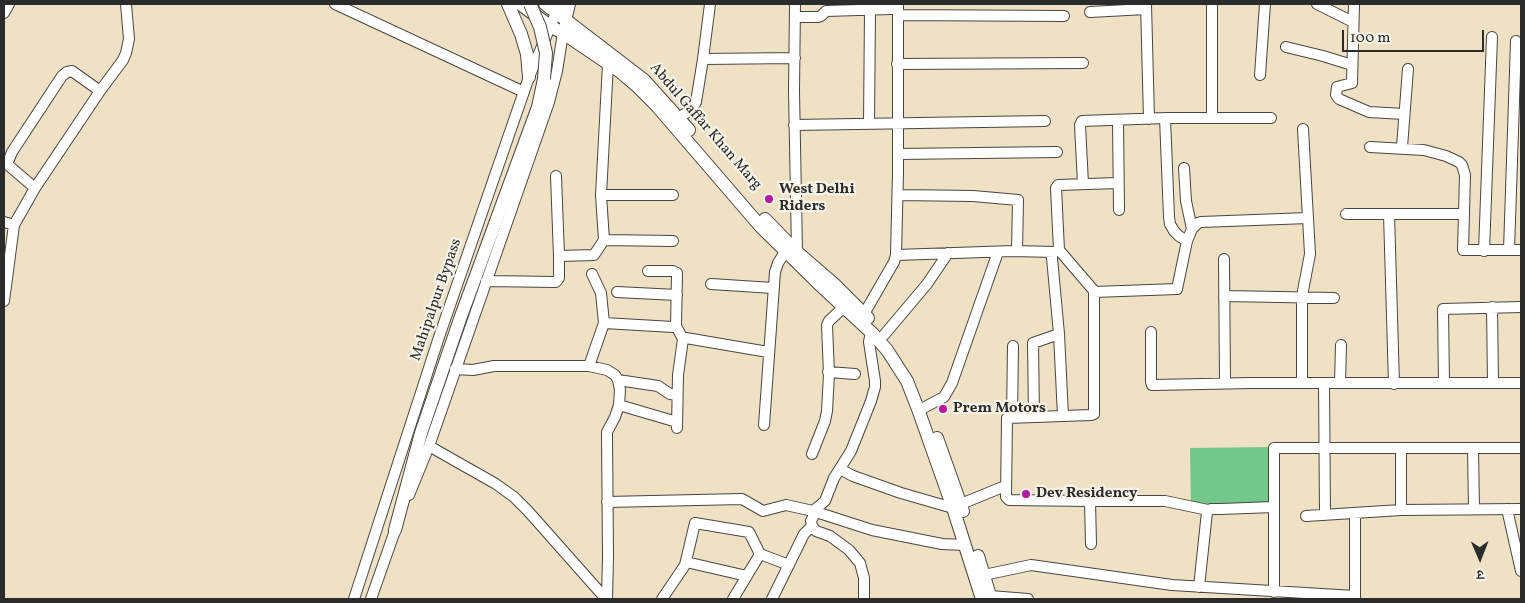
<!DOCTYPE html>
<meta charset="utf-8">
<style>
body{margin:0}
#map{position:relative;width:1525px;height:603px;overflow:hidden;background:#efe1c4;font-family:Vollkorn,"Noto Serif Devanagari",serif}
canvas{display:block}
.frame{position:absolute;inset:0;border:5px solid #2b2b2b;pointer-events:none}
.north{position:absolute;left:1455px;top:533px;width:50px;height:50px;-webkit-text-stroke:4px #f7f3e8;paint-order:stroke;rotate:179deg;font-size:14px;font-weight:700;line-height:20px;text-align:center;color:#2b2b2b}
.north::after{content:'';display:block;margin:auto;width:18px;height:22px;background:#2b2b2b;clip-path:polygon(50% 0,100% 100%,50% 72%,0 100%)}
.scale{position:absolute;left:1342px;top:30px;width:142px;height:22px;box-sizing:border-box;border:2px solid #2b2b2b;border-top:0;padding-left:6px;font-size:15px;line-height:18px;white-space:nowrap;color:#2b2b2b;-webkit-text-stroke:4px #f7f3e8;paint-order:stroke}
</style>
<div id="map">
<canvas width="1525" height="603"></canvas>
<div class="frame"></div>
<div class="north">उ</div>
<div class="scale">100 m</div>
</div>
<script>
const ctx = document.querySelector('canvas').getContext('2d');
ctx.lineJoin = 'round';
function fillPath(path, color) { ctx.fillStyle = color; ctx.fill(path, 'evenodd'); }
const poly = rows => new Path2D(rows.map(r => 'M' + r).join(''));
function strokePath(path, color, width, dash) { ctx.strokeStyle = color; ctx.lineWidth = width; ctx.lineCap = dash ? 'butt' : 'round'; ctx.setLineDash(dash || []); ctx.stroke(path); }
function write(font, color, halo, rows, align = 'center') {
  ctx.font = font + ' Vollkorn,serif'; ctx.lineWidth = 4.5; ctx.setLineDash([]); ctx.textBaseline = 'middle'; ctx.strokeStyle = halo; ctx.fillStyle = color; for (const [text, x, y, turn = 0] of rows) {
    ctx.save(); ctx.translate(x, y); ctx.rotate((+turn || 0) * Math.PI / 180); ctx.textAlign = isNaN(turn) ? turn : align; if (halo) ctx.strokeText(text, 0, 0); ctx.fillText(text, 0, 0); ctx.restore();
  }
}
fillPath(poly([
 [1272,447,1274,507,1191,507,1190,448]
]), '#73c78a');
const minor = poly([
 [335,4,524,92],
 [795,4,794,91,797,252],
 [1146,4,1149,119],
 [1317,4,1353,22],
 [1354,4,1352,83,1337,87,1336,95,1339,99,1369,112,1404,114],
 [1090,12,1146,9],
 [4,13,9,4],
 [898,15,1064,16],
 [795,17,818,17,821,16,826,11,891,9],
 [1286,47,1323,56,1352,65],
 [703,59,710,4],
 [608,64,601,195,604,240,673,241],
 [897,64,1083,63],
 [1260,75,1265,4],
 [678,118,691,110,696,102,703,59,795,58],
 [1165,118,1169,217,1170,224,1174,231,1179,236,1187,241],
 [1212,118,1212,5],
 [1118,120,1119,210],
 [869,124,870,10],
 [794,125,1045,121],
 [1370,147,1424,150,1446,156,1459,162,1462,165,1465,175,1463,250,1521,250],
 [1402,147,1408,69],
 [898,154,1057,152],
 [1184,168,1186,201,1192,229],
 [556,176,559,256],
 [1083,184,1080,125,1082,121,1165,118,1271,118],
 [35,188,8,165,8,162,12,152,62,76,67,72,72,71,100,91],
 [601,195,673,195],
 [898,195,973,196,1018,200,1017,251],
 [1346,214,1464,214],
 [1389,214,1394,384],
 [4,222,14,225],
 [1509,250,1516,41],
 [1484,251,1492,37],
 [896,255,1013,251,1055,252,1059,250],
 [1052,258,1059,334,1063,416],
 [1224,259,1225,383],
 [486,281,556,282,559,278,559,256,594,255,604,240],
 [711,284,773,288],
 [617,292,677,295],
 [1095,292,1059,250,1056,188,1058,185,1118,183],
 [1224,296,1334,298],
 [4,301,14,225,35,188,100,91,123,60,126,53,129,39,126,4],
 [1492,307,1493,383],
 [864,314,894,262,896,255,898,173,898,4],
 [604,323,673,327,676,326,677,273,673,271,648,271],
 [676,326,683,339,678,375,677,428],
 [1151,332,1151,382,1152,385,1154,385,1251,383,1521,383],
 [884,335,927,284,948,253],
 [683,339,686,338,768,352],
 [589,366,604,323,601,293,592,274],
 [455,369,473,370,494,366,589,366,607,370,615,375,618,380,620,390,619,405,615,417,607,432,608,557,607,599],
 [828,372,855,374],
 [618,380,658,386,670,394,677,395],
 [1302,383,1302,296,1310,254,1303,129],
 [1324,383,1325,515],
 [1340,383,1341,345],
 [1444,383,1443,309,1521,307],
 [619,405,677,422],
 [925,407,944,397,952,383,998,252],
 [1034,416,1033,343,1059,334],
 [1012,417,1013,346],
 [764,425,775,272,778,263,785,252],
 [429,446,496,484,514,497,528,511,606,599],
 [1401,449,1401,510],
 [1473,449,1474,509],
 [812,454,825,421,827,411,829,374,827,325,829,321,844,307],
 [840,469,853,476,901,493,953,508],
 [409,495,429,446,549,102,557,71,563,33,570,4],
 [1090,501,1165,501,1208,510],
 [607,502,742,499,763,511,786,505,813,511,872,530,942,544,965,545],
 [961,504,1005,486],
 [1274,507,1274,592],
 [1507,509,1521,571],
 [1306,516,1401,510,1521,509],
 [1091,544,1090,501,1009,500,1006,497,1007,418,1091,415,1094,414,1094,292,1177,289,1187,241,1192,229,1198,223,1201,222,1308,218],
 [686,562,747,576],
 [984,575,1031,565,1172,585,1355,596],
 [1199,587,1207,512,1211,509,1221,509,1274,507,1274,448,1521,448],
 [990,596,1028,599],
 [354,599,439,337,529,77,556,13,564,4],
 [371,599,397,525],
 [662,599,685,565,695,523,749,532,760,554],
 [733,599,760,554,789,565],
 [772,599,804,534,812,526],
 [864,599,864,578,860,563,849,550,830,536,816,531,812,526,811,521,813,517,813,511,825,501,834,478,851,451,871,401,875,387,875,381,869,342,870,337,873,334],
 [1355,599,1355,513]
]);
const major = poly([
 [508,4,521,34,527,54,529,77],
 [520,4,550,26,563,33,619,71,638,87,656,105,761,227,818,283,873,334,887,350,907,381,918,409,953,508,982,599],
 [545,4,644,80,689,130],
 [765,219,797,252,834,284,868,318],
 [937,438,963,511],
 [395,530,421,433,460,319,538,107,544,79],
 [978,556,991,599]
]);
strokePath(minor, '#484642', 12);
strokePath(major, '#484642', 14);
strokePath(minor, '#fff', 10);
strokePath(major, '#fff', 12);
const majorBridge = poly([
 [530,4,540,27,546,53,544,79]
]);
strokePath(majorBridge, '#484642', 14, []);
strokePath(majorBridge, '#fff', 12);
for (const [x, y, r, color] of [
 [769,199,5,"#b5179e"],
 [943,409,5,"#b5179e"],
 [1026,494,5,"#b5179e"]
]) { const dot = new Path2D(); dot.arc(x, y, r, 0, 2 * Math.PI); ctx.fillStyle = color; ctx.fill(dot); strokePath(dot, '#f7f3e8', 2); }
write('15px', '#2b2b2b', '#f7f3e8', [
 ["Abdul Gaffar Khan Marg",705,127,49],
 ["Mahipalpur Bypass",437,300,-71]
]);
write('bold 15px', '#2b2b2b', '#f7f3e8', [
 ["West Delhi",779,190],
 ["Riders",779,207],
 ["Prem Motors",953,409],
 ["Dev Residency",1036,494]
], 'left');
</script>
